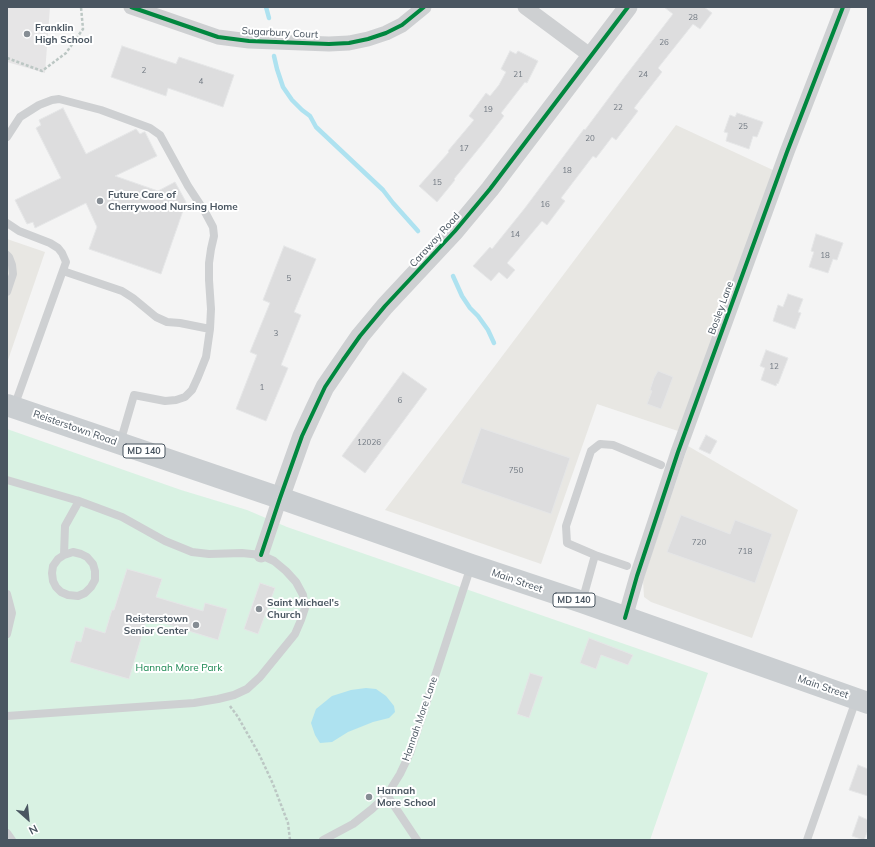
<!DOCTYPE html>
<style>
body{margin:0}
#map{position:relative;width:875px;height:847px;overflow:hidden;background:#f4f4f4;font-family:Mulish,sans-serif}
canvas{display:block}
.frame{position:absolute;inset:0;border:8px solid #4a5661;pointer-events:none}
.north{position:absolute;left:8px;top:799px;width:40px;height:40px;-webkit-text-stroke:3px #fff;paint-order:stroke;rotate:153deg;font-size:11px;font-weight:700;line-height:16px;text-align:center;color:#4a5661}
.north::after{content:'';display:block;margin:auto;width:14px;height:18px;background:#4a5661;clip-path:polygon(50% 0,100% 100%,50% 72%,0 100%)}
</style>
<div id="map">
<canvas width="875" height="847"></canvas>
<div class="frame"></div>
<div class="north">N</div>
</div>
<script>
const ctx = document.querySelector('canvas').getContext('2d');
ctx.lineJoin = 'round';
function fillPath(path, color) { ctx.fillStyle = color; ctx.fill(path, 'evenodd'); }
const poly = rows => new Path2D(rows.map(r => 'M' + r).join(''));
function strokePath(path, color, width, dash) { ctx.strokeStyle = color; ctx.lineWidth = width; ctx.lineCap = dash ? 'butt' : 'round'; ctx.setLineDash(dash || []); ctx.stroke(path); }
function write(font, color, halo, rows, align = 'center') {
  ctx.font = font + ' Mulish,sans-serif'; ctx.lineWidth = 4; ctx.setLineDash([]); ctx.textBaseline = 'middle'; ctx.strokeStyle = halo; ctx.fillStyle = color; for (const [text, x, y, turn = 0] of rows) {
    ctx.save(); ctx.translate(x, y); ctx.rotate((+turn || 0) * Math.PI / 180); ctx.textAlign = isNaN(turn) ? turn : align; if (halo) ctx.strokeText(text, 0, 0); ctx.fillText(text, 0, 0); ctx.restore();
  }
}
fillPath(poly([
 [676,125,775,171,681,432,597,404,541,564,385,510,494,367],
 [7,239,45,252,7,363],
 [688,446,798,510,752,638,651,602,644,597,643,580]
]), '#e8e7e3');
fillPath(poly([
 [7,7,50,7,45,73,7,62]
]), '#e6e5e6');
fillPath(poly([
 [7,429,181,490,247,510,287,527,708,673,650,840,7,840]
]), '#d9f2e3');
fillPath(poly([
 [366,688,376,689,386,696,394,706,395,712,389,718,373,722,348,732,332,742,320,743,315,735,311,723,316,709,332,696,351,690]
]), '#aee2f0');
strokePath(poly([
 [266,7,269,18],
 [274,56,277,69,283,87,292,100,302,110,310,116,316,127,383,190,393,203,418,231],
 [453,276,462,296,470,308,478,316,488,330,494,343]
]), '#aee2f0', 4.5);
const building = poly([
 [664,7,704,7,712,13,700,29,693,24,658,68,662,72,634,108,638,111,616,140,612,137,596,158,593,156,561,198,565,201,547,225,542,221,507,263,515,270,507,279,499,272,491,281,473,266,490,247,492,249,525,208,584,129,585,130,623,79,673,14,664,7],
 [122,46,176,64,179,57,234,75,223,107,168,88,166,96,111,77,122,46],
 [510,51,516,54,518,51,538,61,527,83,525,82,501,113,504,116,484,142,454,179,455,180,437,202,419,186,449,152,448,151,474,120,469,116,486,93,490,96,499,85,506,72,501,69,510,51],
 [63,108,86,154,136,129,140,134,144,132,145,132,157,156,115,176,158,191,175,182,186,202,161,274,89,249,97,227,86,203,35,228,33,222,27,224,15,200,61,178,36,128,41,125,39,120,63,108],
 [737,113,763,122,757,137,753,136,749,149,726,141,728,133,724,132,730,115,735,117,737,113],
 [816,234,843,243,837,260,833,259,828,273,809,267,814,252,811,251,816,234],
 [284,246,316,259,294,312,301,315,281,365,288,368,266,421,236,409,257,355,250,352,270,303,263,300,284,246],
 [788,294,803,299,798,312,801,313,795,329,773,321,778,305,783,307,788,294],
 [766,350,788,358,778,384,777,383,776,386,761,380,765,368,760,366,766,350],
 [658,371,673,377,661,409,647,404,652,391,650,390,654,378,658,371],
 [403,372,427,389,365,473,342,456,403,372],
 [481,428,570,458,551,514,461,483,481,428],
 [706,435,717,441,710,454,699,449,706,435],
 [681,515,730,534,735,520,772,534,755,583,667,552,681,515],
 [127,569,162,579,156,597,203,611,205,603,227,609,218,640,147,618,129,679,70,662,76,641,81,642,85,627,105,633,112,610,114,610,127,569],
 [260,583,275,588,258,634,244,629,260,583],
 [589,638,633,655,628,665,601,655,596,669,580,663,589,638],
 [530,673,543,677,529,718,517,714,530,673],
 [858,765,868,769,868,796,849,790,858,765],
 [859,816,868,820,868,830,864,840,852,836,859,816]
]);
fillPath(building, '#ddddde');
strokePath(building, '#e5e6e7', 1);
strokePath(poly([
 [7,58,42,71,66,53,83,29,81,7],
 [230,706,238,717,259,754,273,784,288,823,290,840]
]), '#bcc7c4', 2.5, [3, 2]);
strokePath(poly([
 [7,137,20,117,39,105,52,100,59,99,101,110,150,128,160,135,188,186,205,212,213,227,214,236,211,249,209,263,209,280,211,309,210,329,206,357,198,377,192,390,185,397,176,400,165,401,134,395,120,443],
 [7,223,19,231,50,243,58,248,62,253,66,262,14,407],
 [7,255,9,257,12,265,13,274,7,292],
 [63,271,122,291,133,298,156,317,167,322,180,323,210,329],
 [7,480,79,501,122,517,165,541,192,552,209,554,242,553,261,555,274,561,286,571,296,582,303,595,305,608,301,620,295,634,260,677,247,689,234,695,218,699,194,703,7,716],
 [64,555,73,552,81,554,87,557,93,564,95,571,95,580,91,587,85,593,78,596,68,595,61,592,56,587,53,581,52,573,53,566,58,559,64,555,65,526,79,501],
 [595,555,627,566],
 [7,594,12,613,7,634],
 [582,602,595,555,567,543,566,526,591,451,600,444,613,445,661,465],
 [387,795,417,840],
 [7,833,12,840],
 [323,840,353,824,372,809,387,795,400,774,410,753,471,566],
 [807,840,856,700]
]), '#ced0d2', 8);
strokePath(poly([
 [131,7,218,37,249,41,329,44,349,43,368,39,386,33,402,25,424,7],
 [525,7,591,56],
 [261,555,280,498],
 [625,618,637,576,678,452,787,152,843,7]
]), '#ced0d2', 15);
strokePath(poly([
 [280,498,302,436,315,408,325,387,360,336,385,306,455,231,490,189,628,7]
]), '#ced0d2', 19);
strokePath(poly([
 [7,405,280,498,471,565,582,602,868,703]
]), '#caced1', 22);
strokePath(poly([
 [131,7,218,37,249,41,329,44,349,43,368,39,386,33,402,25,424,7],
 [261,555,280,498,302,436,325,387,343,360,360,336,385,306,455,231,490,189,628,7],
 [625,618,637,576,678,452,787,152,843,7]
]), '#00873e', 4);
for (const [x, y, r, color] of [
 [27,34,4,"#868d94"],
 [100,201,4,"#868d94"],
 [259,609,4,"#868d94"],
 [196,625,4,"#868d94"],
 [369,797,4,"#868d94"]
]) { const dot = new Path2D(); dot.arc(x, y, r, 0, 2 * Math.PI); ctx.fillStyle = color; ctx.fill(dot); strokePath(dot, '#fff', 1.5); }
write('8px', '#707881', null, [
 ["28",693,18],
 ["26",664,43],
 ["2",144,71],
 ["21",518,75],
 ["24",643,75],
 ["4",201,82],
 ["22",618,108],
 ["19",488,110],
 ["25",743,127],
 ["20",590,139],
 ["17",464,149],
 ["18",567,171],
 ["15",437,183],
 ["16",545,205],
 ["14",515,235],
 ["18",825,256],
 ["5",289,279],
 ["3",276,334],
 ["12",774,367],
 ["1",262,388],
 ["6",400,401],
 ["12026",369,443],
 ["750",516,471],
 ["720",699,543],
 ["718",745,552]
]);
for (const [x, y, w] of [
 [144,451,42],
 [574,600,42]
]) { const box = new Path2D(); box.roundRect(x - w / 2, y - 7, w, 14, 3); ctx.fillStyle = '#fff'; ctx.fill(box); strokePath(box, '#4a5661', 1); }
write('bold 9px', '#4a5661', null, [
 ["MD 140",144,451],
 ["MD 140",574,600]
]);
write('bold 10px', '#4a5661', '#fff', [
 ["Franklin",35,28],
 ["High School",35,40],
 ["Future Care of",108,195],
 ["Cherrywood Nursing Home",108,207],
 ["Saint Michael's",267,603],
 ["Church",267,615],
 ["Reisterstown",188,619,"right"],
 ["Senior Center",188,631,"right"],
 ["Hannah",377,791],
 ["More School",377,803]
], 'left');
write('10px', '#4a5661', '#fff', [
 ["Sugarbury Court",280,33,3],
 ["Caraway Road",435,240,-48],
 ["Bosley Lane",721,308,-70],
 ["Reisterstown Road",75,428,19],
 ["Main Street",517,581,19],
 ["Main Street",823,687,19],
 ["Hannah More Lane",420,719,-71]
]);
write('10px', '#17864f', '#fff', [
 ["Hannah More Park",179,668]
]);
</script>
